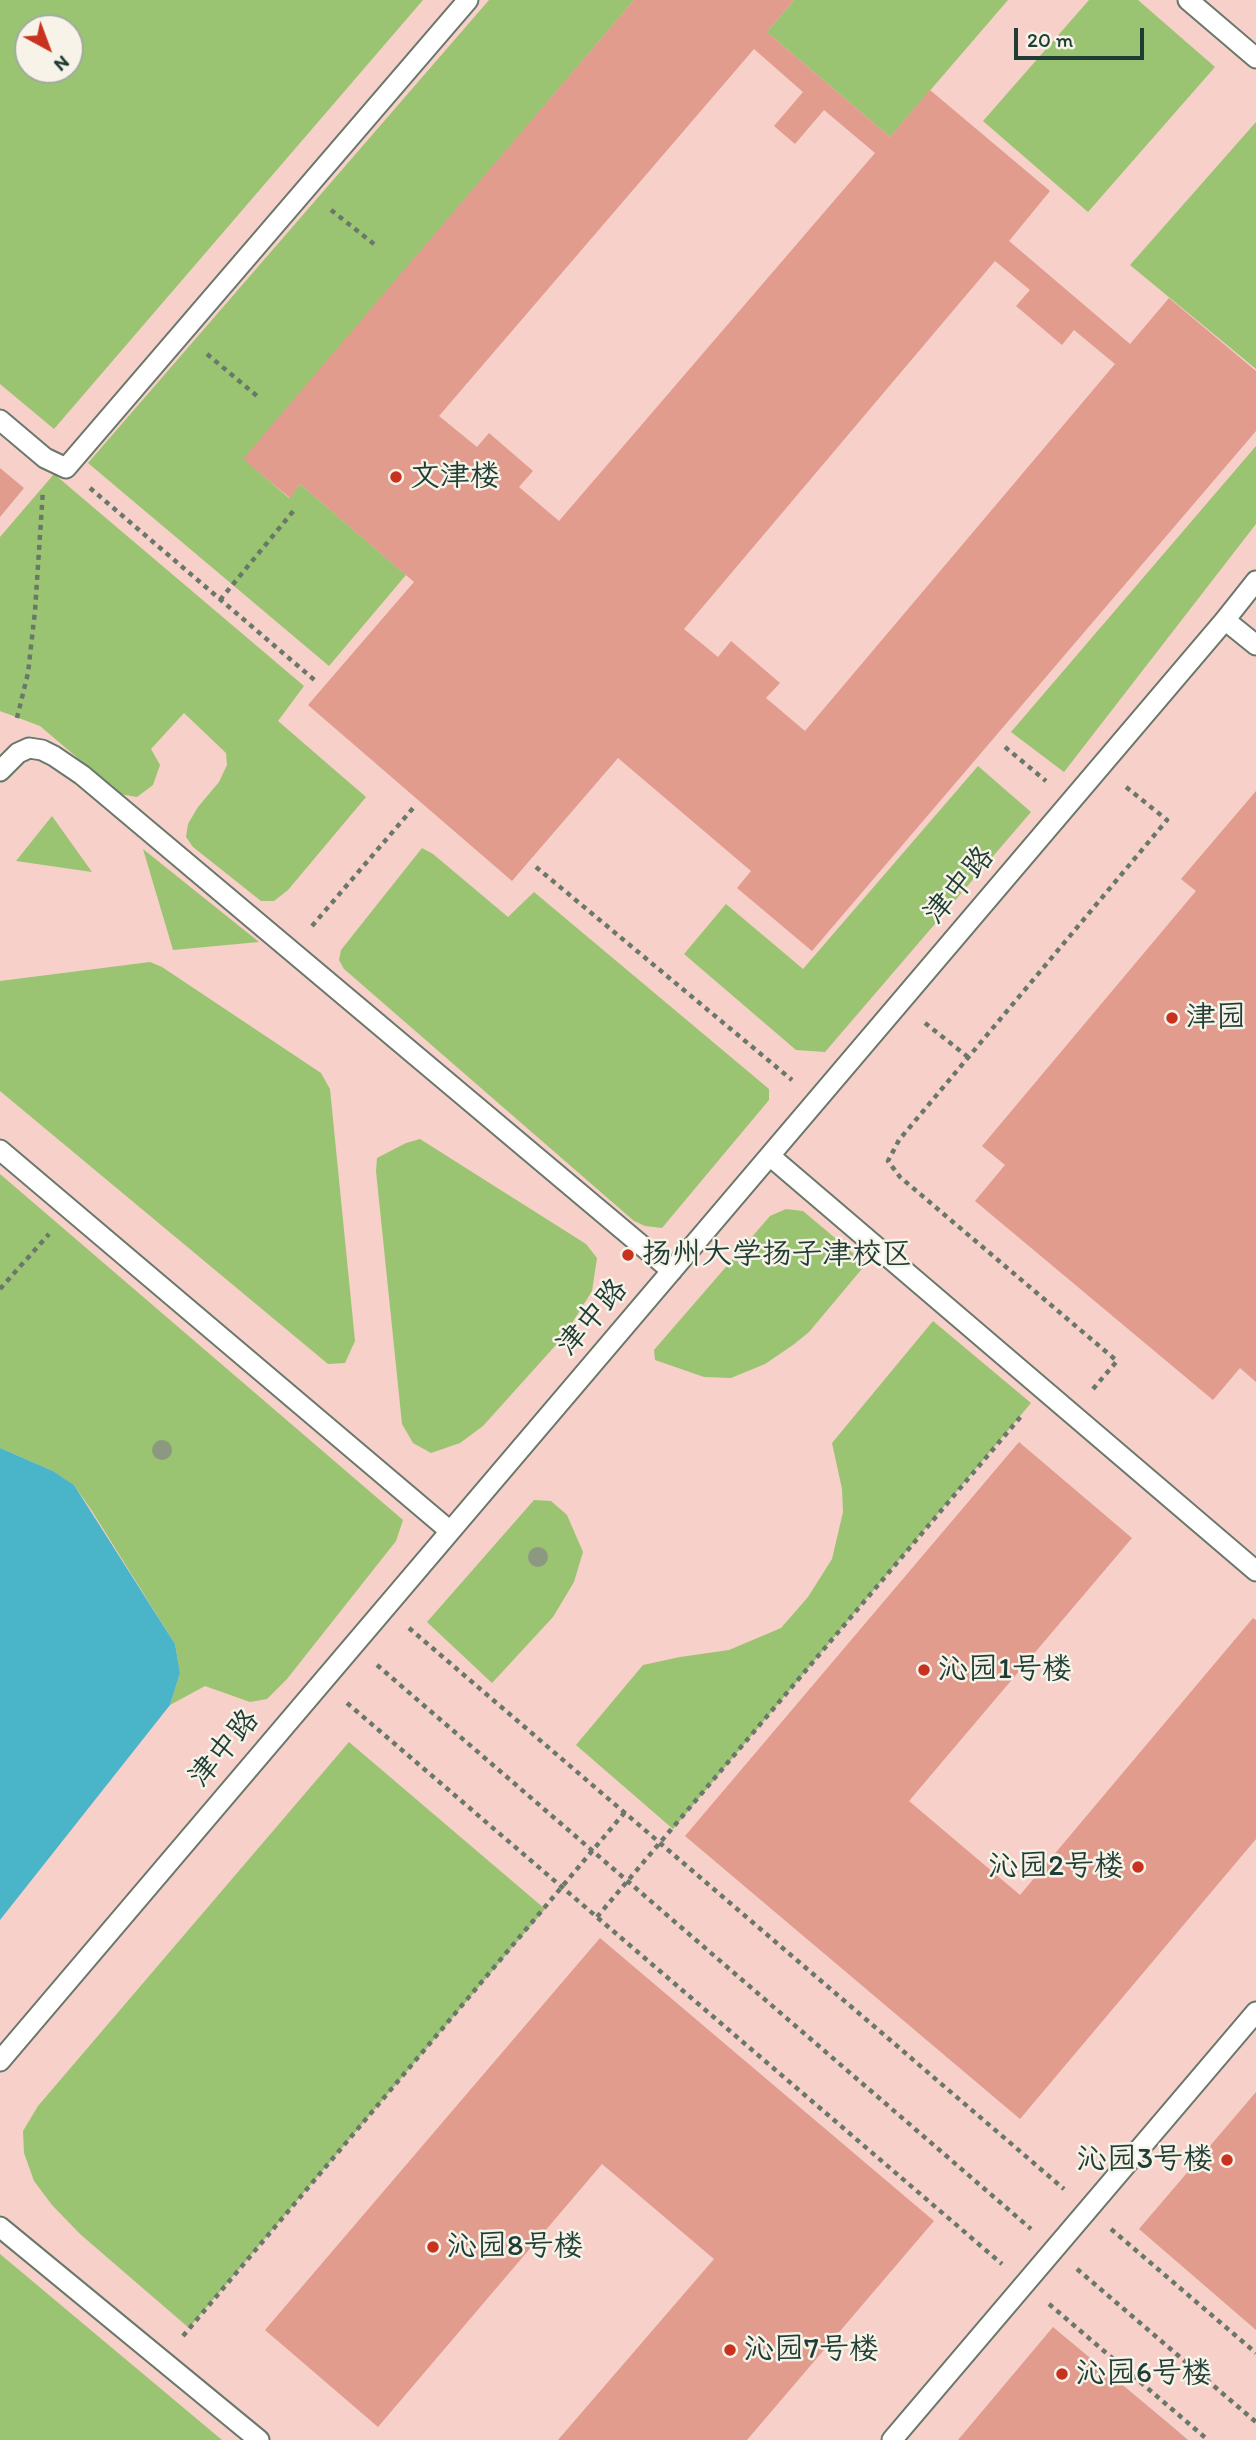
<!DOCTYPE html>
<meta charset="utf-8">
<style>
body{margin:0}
#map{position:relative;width:1256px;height:2440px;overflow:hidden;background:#f2e7cf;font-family:Itim,sans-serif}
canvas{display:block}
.north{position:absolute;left:14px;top:14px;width:70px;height:70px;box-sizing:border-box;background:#f7f3e8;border:2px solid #a1aaa0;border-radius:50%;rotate:139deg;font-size:19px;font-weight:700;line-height:28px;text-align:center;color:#1f3d34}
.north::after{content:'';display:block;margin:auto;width:24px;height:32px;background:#c8321e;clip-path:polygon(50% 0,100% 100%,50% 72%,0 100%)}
.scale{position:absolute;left:1014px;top:28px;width:130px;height:32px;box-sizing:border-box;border:4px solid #1f3d34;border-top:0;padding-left:9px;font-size:21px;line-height:24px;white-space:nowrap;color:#1f3d34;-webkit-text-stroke:5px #f7f3e8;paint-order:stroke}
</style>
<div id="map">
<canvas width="1256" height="2440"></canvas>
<div class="north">N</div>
<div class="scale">20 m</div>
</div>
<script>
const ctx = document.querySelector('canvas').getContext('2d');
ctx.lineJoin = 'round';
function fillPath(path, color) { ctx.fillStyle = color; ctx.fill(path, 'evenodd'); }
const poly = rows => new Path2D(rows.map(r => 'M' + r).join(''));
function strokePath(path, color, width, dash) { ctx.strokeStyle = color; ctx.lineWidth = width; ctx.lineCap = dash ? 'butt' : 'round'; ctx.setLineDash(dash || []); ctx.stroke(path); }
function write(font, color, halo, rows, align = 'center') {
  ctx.font = font + ' Itim,"LXGW WenKai TC",sans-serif'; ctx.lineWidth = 5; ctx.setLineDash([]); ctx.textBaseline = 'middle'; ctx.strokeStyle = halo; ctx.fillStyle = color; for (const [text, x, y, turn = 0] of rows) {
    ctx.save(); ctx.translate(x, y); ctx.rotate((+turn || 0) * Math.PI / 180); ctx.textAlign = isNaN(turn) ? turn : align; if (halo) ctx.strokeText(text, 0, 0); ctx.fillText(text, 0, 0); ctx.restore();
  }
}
fillPath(poly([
 [0,0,1256,0,1256,2440,0,2440],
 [28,28,70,28,70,70,28,70]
]), '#f7d0ca');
fillPath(poly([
 [0,0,423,0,54,429,0,384],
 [28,28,70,28,70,70,28,70],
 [489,0,634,0,244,459,289,498,300,484,406,575,329,666,88,463],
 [794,0,1008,0,890,137,767,32],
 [1089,0,1138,0,1215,67,1088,212,983,121],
 [1256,122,1256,369,1130,265],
 [1256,446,1256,524,1064,772,1011,732],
 [54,474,304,686,278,721,366,797,288,890,274,901,261,901,193,847,186,837,188,824,198,807,219,782,227,765,226,753,184,713,151,749,160,765,153,785,137,797,120,794,40,726,0,711,0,537],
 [978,766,1031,812,825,1052,796,1050,684,954,726,904,803,969],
 [52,816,92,872,16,861],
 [422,848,433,854,508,917,534,892,769,1089,769,1100,662,1228,645,1226,634,1221,344,969,339,960,341,950],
 [143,849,259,942,173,950],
 [150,962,162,967,321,1073,330,1089,355,1341,345,1363,328,1364,0,1091,0,981],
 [420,1139,586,1244,597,1258,592,1291,564,1336,483,1426,460,1443,431,1453,413,1443,402,1424,376,1171,377,1158,406,1143],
 [0,1174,403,1520,396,1541,287,1679,267,1699,250,1702,205,1686,170,1705,180,1673,175,1644,92,1511,74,1485,53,1471,0,1448],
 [786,1209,803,1211,866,1264,809,1332,793,1345,765,1364,731,1378,704,1377,655,1360,654,1350,770,1216],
 [933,1321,1031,1403,673,1829,576,1745,643,1665,680,1657,729,1650,781,1628,808,1597,832,1559,843,1512,842,1489,832,1443],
 [534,1500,551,1501,567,1515,583,1552,574,1582,553,1617,492,1683,427,1622],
 [349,1742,545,1909,189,2328,80,2234,52,2205,34,2181,24,2153,23,2131,38,2106],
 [0,2254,222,2440,0,2440]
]), '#9ac471');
fillPath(poly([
 [0,1448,53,1471,74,1485,175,1644,180,1673,170,1705,0,1920]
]), '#4ab4c8');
fillPath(poly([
 [634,0,794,0,767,32,890,137,930,90,1050,191,1009,241,1130,344,1169,298,1256,371,1256,431,812,951,737,888,751,871,618,758,512,881,308,705,414,582,300,484,290,498,243,459],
 [754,49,803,92,774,126,795,144,824,110,875,153,559,521,519,487,533,471,489,433,477,447,439,416],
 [995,261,1030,290,1016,306,1062,345,1074,330,1115,364,805,731,766,698,780,683,731,641,718,657,684,629],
 [0,468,24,488,0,517],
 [1256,791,1256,1382,1240,1368,1213,1400,975,1201,1005,1165,982,1146,1196,891,1181,879],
 [1019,1442,1132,1538,909,1801,1020,1895,1253,1618,1256,1620,1256,1839,1020,2119,685,1836],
 [600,1938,934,2221,747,2440,558,2440,714,2259,602,2164,378,2427,265,2330],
 [1256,2092,1256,2330,1139,2229],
 [1053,2327,1167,2422,1188,2440,958,2440]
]), '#e19c8e');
const service = poly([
 [1188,0,1256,58],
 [0,420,45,458,66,468,468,0],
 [1225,620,1256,645],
 [0,771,18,753,29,748,42,750,54,756,82,775,672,1271],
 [0,1150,450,1531],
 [770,1156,1256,1571],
 [0,2061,1225,620,1256,581],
 [0,2227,259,2440],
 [892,2440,1256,2012]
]);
strokePath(service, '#69786a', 23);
strokePath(poly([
 [331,210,374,244],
 [207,354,257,396],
 [90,488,318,683],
 [220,600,295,509],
 [17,718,28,673,35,611,43,490],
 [1005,747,1046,781],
 [536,867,792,1080],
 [312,926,414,807],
 [925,1023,968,1057],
 [0,1289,49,1234],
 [1093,1389,1117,1361,900,1177,888,1161,899,1140,1167,820,1126,787],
 [409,1628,1064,2189],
 [377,1665,1031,2229],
 [347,1703,1002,2264],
 [597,1917,1023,1414],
 [1111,2229,1256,2353],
 [1077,2269,1256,2422],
 [1049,2304,1208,2440],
 [183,2336,625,1812]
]), '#69786a', 4.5, [5, 5]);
strokePath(service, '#fff', 19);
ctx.fillStyle = '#8c9880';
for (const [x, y] of [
 [162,1450],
 [538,1557]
]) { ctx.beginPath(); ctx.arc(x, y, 10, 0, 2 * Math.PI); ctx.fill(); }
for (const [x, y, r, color] of [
 [396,477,7,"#c8321e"],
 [1172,1018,7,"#c8321e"],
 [628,1255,7,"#c8321e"],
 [924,1670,7,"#c8321e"],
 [1138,1867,7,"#c8321e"],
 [1227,2160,7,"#c8321e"],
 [433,2247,7,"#c8321e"],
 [730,2350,7,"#c8321e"],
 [1062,2374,7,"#c8321e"]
]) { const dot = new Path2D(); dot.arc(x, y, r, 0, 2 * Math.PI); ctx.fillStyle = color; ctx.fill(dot); strokePath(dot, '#f7f3e8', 2.5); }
write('30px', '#1f3d34', '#f7f3e8', [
 ["文津楼",410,477],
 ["津园",1186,1018],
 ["扬州大学扬子津校区",642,1255],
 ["沁园1号楼",938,1670],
 ["沁园2号楼",1124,1867,"right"],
 ["沁园3号楼",1213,2160,"right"],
 ["沁园8号楼",447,2247],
 ["沁园7号楼",744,2350],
 ["沁园6号楼",1076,2374]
], 'left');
write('30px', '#1f3d34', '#f7f3e8', [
 ["津中路",960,886,-50],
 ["津中路",593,1318,-49],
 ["津中路",225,1749,-50]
]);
</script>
